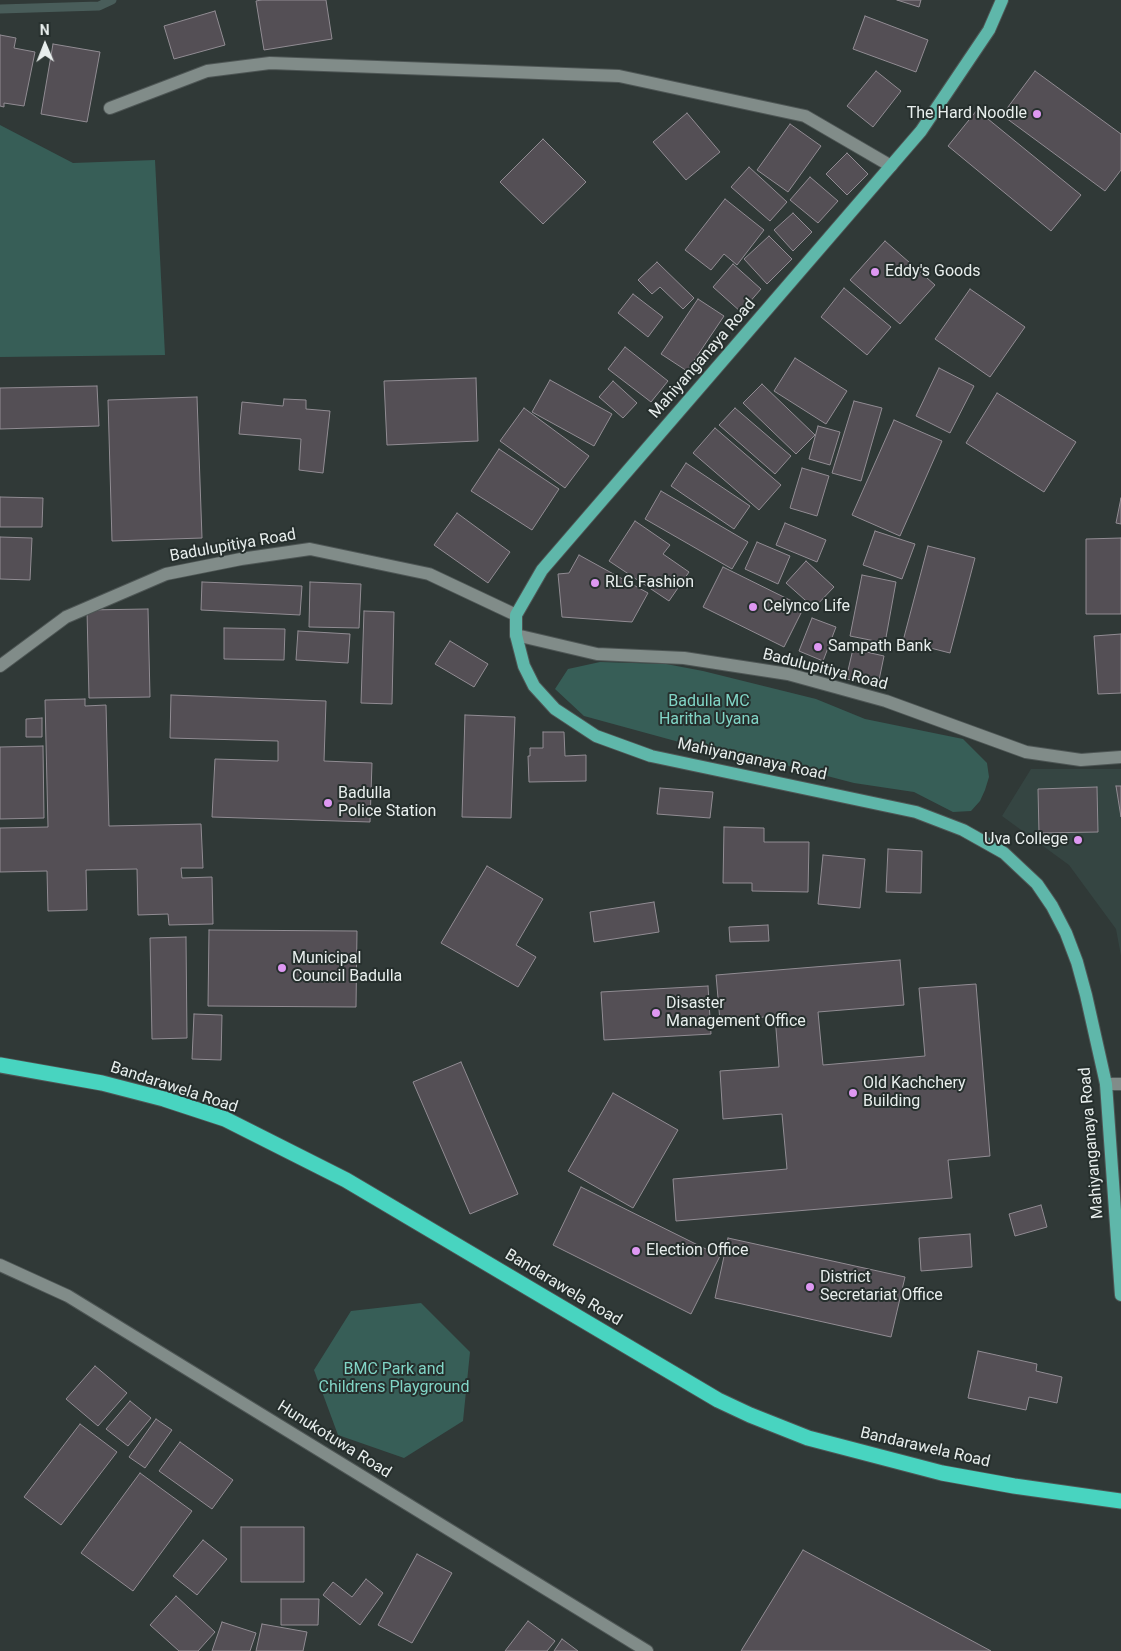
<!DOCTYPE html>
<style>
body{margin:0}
#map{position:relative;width:1121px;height:1651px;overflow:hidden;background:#303937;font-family:Roboto,sans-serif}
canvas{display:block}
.north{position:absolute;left:20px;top:20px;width:50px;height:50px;-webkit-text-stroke:4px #262f2d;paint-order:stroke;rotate:359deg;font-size:14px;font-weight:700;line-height:20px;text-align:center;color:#e8eeed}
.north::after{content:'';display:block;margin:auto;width:18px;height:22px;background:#e8eeed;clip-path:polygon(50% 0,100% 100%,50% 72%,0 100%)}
</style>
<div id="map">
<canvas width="1121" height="1651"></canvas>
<div class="north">N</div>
</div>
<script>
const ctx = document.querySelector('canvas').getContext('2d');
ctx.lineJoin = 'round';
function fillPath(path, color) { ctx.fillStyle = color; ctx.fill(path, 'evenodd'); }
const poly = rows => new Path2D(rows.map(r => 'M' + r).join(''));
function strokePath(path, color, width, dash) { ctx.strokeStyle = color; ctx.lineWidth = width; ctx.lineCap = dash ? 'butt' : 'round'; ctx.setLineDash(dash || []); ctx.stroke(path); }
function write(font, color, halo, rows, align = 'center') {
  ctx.font = font + ' Roboto,sans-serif'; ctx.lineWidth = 4; ctx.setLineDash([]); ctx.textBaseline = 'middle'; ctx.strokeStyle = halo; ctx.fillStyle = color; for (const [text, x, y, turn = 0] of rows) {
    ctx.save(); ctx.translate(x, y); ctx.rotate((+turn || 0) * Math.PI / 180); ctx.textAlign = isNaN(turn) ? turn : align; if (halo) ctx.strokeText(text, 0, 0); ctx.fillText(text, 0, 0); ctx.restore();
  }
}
fillPath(poly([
 [1031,769,1121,769,1121,956,1116,929,1069,865,1002,816]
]), '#354542');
fillPath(poly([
 [0,125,73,163,155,160,165,355,0,357],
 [600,662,666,664,703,671,816,699,865,719,963,739,987,763,989,777,985,790,980,801,971,811,953,812,914,792,854,783,758,758,701,748,584,716,555,689,568,669],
 [421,1303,470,1352,463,1421,404,1458,338,1435,314,1370,351,1311]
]), '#375e57');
strokePath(poly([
 [0,9,99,6,112,0]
]), '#495d5a', 9);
const building = poly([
 [261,0,326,0,332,39,264,50,256,1,261,0],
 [897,0,921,0,919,7,897,0],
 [215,11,225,45,174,59,164,26,215,11],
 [865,16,928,40,916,72,853,49,865,16],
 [0,35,16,38,14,48,35,52,24,106,4,103,4,107,0,106,0,35],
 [53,44,100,52,87,122,41,114,53,44],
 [876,71,901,91,873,127,847,106,876,71],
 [1035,71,1121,134,1121,170,1105,191,1002,115,1035,71],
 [977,110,1081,195,1051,231,948,146,977,110],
 [687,113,720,152,686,180,653,142,687,113],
 [790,124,821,146,788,192,757,170,790,124],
 [543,139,586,182,543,224,500,182,543,139],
 [847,153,868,174,847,195,826,174,847,153],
 [749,167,787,202,770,221,731,187,749,167],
 [810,177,838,201,818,223,790,200,810,177],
 [725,199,764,230,737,265,724,254,711,270,685,250,725,199],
 [793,213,812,232,793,251,774,230,793,213],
 [769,236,792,259,767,284,744,259,769,236],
 [885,241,935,285,900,324,850,280,885,241],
 [657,262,694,298,683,309,660,287,652,294,638,280,657,262],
 [733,264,761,289,741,312,713,287,733,264],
 [844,288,891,327,867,355,821,317,844,288],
 [970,289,1025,327,990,377,935,339,970,289],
 [633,294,663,317,648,337,618,313,633,294],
 [698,299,724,316,687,371,661,354,698,299],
 [625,347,668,381,651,402,608,369,625,347],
 [795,358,847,391,826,424,774,391,795,358],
 [939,368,974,386,950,433,916,416,939,368],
 [476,378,478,441,387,445,384,381,476,378],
 [550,380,612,414,594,446,532,412,550,380],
 [613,381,637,403,623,418,599,397,613,381],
 [762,384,815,435,796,454,743,403,762,384],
 [97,386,99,426,0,429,0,388,97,386],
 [997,393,1076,442,1044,492,966,443,997,393],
 [197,397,202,538,112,541,108,400,197,397],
 [284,399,306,400,306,409,330,411,323,473,299,470,301,439,239,434,242,402,283,406,284,399],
 [854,401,882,408,861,481,832,473,854,401],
 [524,408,589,456,565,488,500,441,524,408],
 [735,408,791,456,775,474,719,425,735,408],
 [894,420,942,441,900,536,852,515,894,420],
 [818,426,840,432,830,465,809,459,818,426],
 [715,428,781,485,759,510,693,453,715,428],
 [499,449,559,489,532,530,471,491,499,449],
 [686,463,750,506,734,529,671,486,686,463],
 [802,468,829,476,817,516,790,508,802,468],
 [661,491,748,542,732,569,645,519,661,491],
 [0,497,43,498,42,527,0,527,0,497],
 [1121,498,1121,524,1116,523,1121,498],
 [457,513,510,552,488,583,434,545,457,513],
 [635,521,670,545,663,554,689,572,669,601,609,561,635,521],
 [785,523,826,540,817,562,776,545,785,523],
 [875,531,915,544,902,579,863,565,875,531],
 [0,537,32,538,30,580,0,579,0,537],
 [1121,538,1121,614,1086,614,1086,539,1121,538],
 [757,542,790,556,778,584,745,569,757,542],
 [928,546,975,558,950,653,903,641,928,546],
 [579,555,648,593,632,622,562,617,558,574,569,573,579,555],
 [806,561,834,587,814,608,786,583,806,561],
 [723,567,804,607,784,647,703,607,723,567],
 [862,575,896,582,885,643,850,636,862,575],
 [202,582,302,586,300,615,201,610,202,582],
 [310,582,361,584,359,628,309,627,310,582],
 [148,609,150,697,89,698,87,610,148,609],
 [364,611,394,612,392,704,361,703,364,611],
 [812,618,836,627,823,661,799,651,812,618],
 [224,628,285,629,284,660,224,659,224,628],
 [298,631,350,634,348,663,296,660,298,631],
 [1121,634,1121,693,1098,694,1094,636,1121,634],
 [450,641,488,664,474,687,435,664,450,641],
 [853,649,884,656,878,685,846,679,853,649],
 [171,695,326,701,324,761,372,763,370,822,212,817,215,759,278,761,278,741,170,738,171,695],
 [85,699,85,706,106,705,109,826,201,824,203,868,181,868,182,878,212,877,213,924,169,925,168,914,138,915,137,869,86,870,87,910,48,911,47,871,0,872,0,828,48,827,45,700,85,699],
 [465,715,515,717,511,818,462,817,465,715],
 [42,718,42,737,26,737,26,719,42,718],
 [543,732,564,732,565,756,586,755,586,781,529,782,528,756,530,756,530,748,543,748,543,732],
 [43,746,44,818,0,819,0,747,43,746],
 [1116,786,1121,786,1121,817,1116,786],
 [1097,787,1098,832,1039,833,1038,789,1097,787],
 [660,788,713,792,710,818,657,814,660,788],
 [724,827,764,828,764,842,809,842,808,892,752,891,752,883,723,883,724,827],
 [888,849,922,851,921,893,886,892,888,849],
 [823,855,865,859,860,908,818,904,823,855],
 [487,866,543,899,516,945,536,957,518,987,441,943,487,866],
 [654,902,659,932,594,942,590,912,654,902],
 [768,925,769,941,730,942,729,927,768,925],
 [209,930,357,931,356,1007,208,1006,209,930],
 [186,937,187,1038,152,1039,150,938,186,937],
 [900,960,904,1005,818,1012,823,1065,925,1056,919,988,976,984,990,1156,948,1160,952,1198,676,1221,673,1179,787,1169,782,1114,723,1119,720,1071,779,1067,775,1016,720,1021,716,975,900,960],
 [708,986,711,1034,604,1040,601,992,708,986],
 [194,1014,222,1015,221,1060,192,1059,194,1014],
 [461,1062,518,1194,470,1214,413,1082,461,1062],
 [613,1093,678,1130,633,1208,568,1171,613,1093],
 [581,1187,720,1256,691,1314,553,1245,581,1187],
 [1041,1205,1047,1227,1015,1236,1009,1214,1041,1205],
 [970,1234,972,1267,921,1271,919,1238,970,1234],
 [728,1238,905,1277,891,1337,715,1298,728,1238],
 [978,1351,1037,1364,1036,1371,1062,1377,1057,1403,1029,1397,1026,1410,968,1398,978,1351],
 [95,1366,127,1393,98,1426,66,1399,95,1366],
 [130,1401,151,1418,128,1446,106,1429,130,1401],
 [156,1419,172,1430,145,1468,129,1457,156,1419],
 [80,1424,117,1452,61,1525,24,1497,80,1424],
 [180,1442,233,1480,212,1509,159,1471,180,1442],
 [140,1473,192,1511,133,1591,81,1553,140,1473],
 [241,1527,304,1527,304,1582,241,1582,241,1527],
 [203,1540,227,1559,197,1595,173,1576,203,1540],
 [803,1550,991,1651,741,1651,803,1550],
 [417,1554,452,1573,412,1643,378,1625,417,1554],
 [366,1579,383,1593,360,1625,323,1595,333,1582,352,1597,366,1579],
 [176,1596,215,1632,198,1651,179,1651,150,1625,176,1596],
 [281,1599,319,1599,318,1625,281,1625,281,1599],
 [528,1621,555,1641,547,1651,505,1651,528,1621],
 [222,1622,256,1633,250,1651,212,1651,222,1622],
 [262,1624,307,1632,303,1651,256,1651,262,1624],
 [562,1639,578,1651,554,1651,562,1639]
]);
fillPath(building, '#544f55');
strokePath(building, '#918c93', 1);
const minor = poly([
 [110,108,207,71,270,63,619,76,805,116,891,166],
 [516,635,597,654,684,658,788,674,886,701,1026,752,1081,760,1121,757],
 [0,666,66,617,166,574,241,559,310,549,429,574,516,615],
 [1106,1084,1121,1084],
 [0,1265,68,1296,647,1651]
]);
const major = poly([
 [1002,0,989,30,921,131,542,570,516,615,516,635,524,666,534,686,555,709,596,736,651,756,916,812,963,830,1004,853,1037,884,1052,906,1066,933,1077,962,1086,995,1106,1084,1121,1295]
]);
const highway = poly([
 [0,1065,102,1083,164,1099,225,1119,346,1180,718,1400,750,1415,808,1438,942,1473,1014,1486,1121,1501]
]);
strokePath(minor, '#4e5655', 14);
strokePath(major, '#4e5655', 14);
strokePath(highway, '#4e5655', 17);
strokePath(minor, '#818c89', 12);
strokePath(major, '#5fb7aa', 12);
strokePath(highway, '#48d4c0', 15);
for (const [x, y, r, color] of [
 [1037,114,5,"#de98f2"],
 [875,272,5,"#de98f2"],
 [595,583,5,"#de98f2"],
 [753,607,5,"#de98f2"],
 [818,647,5,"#de98f2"],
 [328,803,5,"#de98f2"],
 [1078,840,5,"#de98f2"],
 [282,968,5,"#de98f2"],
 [656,1013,5,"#de98f2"],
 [853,1093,5,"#de98f2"],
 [636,1251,5,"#de98f2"],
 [810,1287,5,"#de98f2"]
]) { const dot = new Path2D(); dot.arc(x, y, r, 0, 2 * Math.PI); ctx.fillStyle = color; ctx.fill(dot); strokePath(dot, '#262f2d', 2); }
write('16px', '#e8eeed', '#262f2d', [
 ["The Hard Noodle",1027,114,"right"],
 ["Eddy's Goods",885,272],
 ["RLG Fashion",605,583],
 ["Celynco Life",763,607],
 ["Sampath Bank",828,647],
 ["Badulla",338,794],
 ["Police Station",338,812],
 ["Uva College",1068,840,"right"],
 ["Municipal",292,959],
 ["Council Badulla",292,977],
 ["Disaster",666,1004],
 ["Management Office",666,1022],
 ["Old Kachchery",863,1084],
 ["Building",863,1102],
 ["Election Office",646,1251],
 ["District",820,1278],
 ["Secretariat Office",820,1296]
], 'left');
write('16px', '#e8eeed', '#262f2d', [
 ["Mahiyanganaya Road",703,359,-49],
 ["Badulupitiya Road",233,546,-10],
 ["Badulupitiya Road",825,670,14],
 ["Mahiyanganaya Road",752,760,12],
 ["Bandarawela Road",174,1088,18],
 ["Mahiyanganaya Road",1092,1143,-95],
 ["Bandarawela Road",563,1288,31],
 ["Hunukotuwa Road",334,1440,32],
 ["Bandarawela Road",925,1448,13]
]);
write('16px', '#81d5c6', '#262f2d', [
 ["Badulla MC",709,702],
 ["Haritha Uyana",709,720],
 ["BMC Park and",394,1370],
 ["Childrens Playground",394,1388]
]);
</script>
